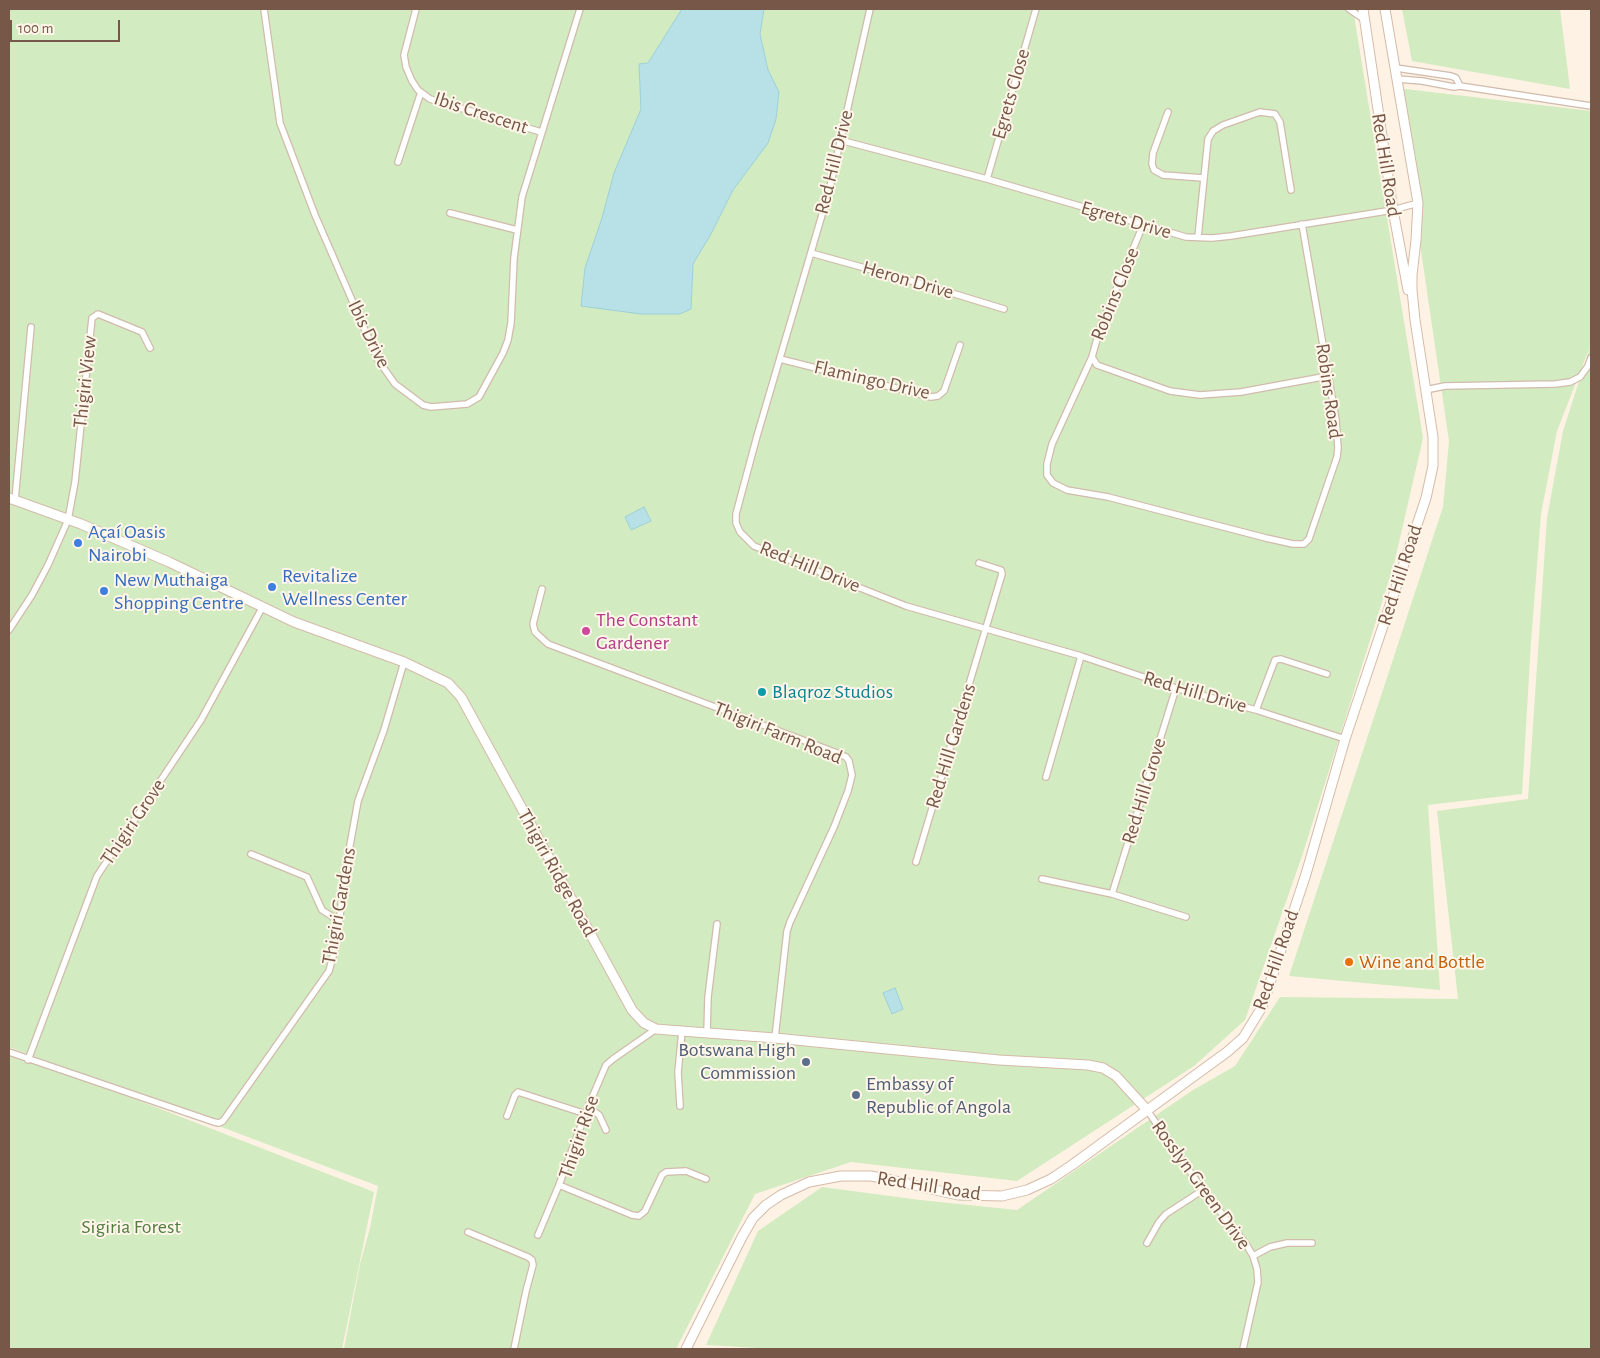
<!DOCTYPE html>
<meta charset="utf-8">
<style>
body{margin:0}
#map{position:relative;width:1600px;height:1358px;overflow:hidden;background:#fdf2e3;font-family:"Alegreya Sans",sans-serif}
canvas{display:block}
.frame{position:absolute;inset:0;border:10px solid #765748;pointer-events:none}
.scale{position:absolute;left:10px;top:20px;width:110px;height:22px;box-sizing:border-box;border:2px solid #765748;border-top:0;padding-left:6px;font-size:15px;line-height:18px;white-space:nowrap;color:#765748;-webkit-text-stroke:4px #fff6ea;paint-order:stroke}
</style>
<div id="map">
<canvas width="1600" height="1358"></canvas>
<div class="frame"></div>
<div class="scale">100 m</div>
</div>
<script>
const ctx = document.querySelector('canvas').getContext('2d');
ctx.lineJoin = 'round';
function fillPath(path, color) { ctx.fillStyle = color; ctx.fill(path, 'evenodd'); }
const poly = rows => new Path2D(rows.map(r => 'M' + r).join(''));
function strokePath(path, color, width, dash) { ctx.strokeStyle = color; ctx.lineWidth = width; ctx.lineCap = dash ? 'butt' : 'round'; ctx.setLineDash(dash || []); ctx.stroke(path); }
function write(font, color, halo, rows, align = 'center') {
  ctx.font = font + ' "Alegreya Sans",sans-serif'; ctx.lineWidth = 4; ctx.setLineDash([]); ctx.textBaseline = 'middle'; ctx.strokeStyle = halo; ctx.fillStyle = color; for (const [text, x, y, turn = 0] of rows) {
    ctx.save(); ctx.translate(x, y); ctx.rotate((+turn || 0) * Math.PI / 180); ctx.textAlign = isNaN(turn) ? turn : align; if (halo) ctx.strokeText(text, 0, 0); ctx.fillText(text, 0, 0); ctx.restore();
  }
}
fillPath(poly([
 [9,9,1353,9,1423,438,1394,564,1303,853,1245,1020,1194,1066,1017,1181,851,1162,755,1194,676,1349,344,1349,360,1264,370,1228,378,1186,9,1047],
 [1402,9,1560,9,1570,89,1412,61],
 [1397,88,1591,111,1591,1349,775,1349,706,1345,758,1231,822,1187,920,1200,1017,1210,1193,1090,1235,1066,1280,997,1458,999,1437,811,1528,799,1547,518,1563,431,1591,344,1557,431,1541,514,1531,642,1522,794,1428,805,1440,990,1289,976,1443,507,1449,441],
 [9,1050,374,1192,342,1349,9,1349]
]), '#d3ebc1');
const water = poly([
 [682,9,764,9,760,34,768,70,779,92,776,119,768,143,733,190,711,234,693,264,691,309,680,314,641,314,581,306,585,268,602,218,614,173,641,109,639,64,648,63,682,9],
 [644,507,651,521,631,530,625,517,644,507],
 [895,988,903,1009,892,1014,883,993,895,988]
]);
fillPath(water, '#b7e1e7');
strokePath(water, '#9cd1d9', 1);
const street = poly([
 [264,9,280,123,315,215,378,360,395,384,423,405,431,407,467,404,479,397,503,353,508,340,511,323,514,258,522,197,580,9],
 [416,9,404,55,406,67,412,81,418,90,430,99,541,132],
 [870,9,829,191,757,436,736,514,736,523,740,532,754,546,906,606,1081,656,1176,688,1256,710,1345,739],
 [1349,9,1365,20],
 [1396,68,1451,76,1456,78,1460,86],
 [1398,79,1422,81,1454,87,1460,86,1591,106],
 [1168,112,1153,153,1152,164,1154,170,1163,175,1203,178],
 [840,140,987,179,1186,237,1212,238,1231,236,1393,210,1418,203],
 [398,162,421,92],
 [987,179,1036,9],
 [450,213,517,230],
 [1143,225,1100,328,1092,357,1097,365,1170,391,1200,395,1241,392,1328,376],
 [1198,237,1208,139,1213,131,1223,125,1260,112,1275,114,1280,122,1291,190],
 [811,253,919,283,1004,309],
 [1092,357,1052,444,1047,464,1047,475,1053,483,1067,490,1108,497,1266,538,1293,544,1304,544,1309,539,1312,530,1337,457,1338,448,1336,420,1302,224],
 [780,359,931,397,938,396,944,391,960,345],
 [1425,390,1445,386,1555,384,1570,382,1580,377,1588,366,1591,358],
 [15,500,31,327],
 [542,589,533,624,535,632,548,644,837,753,846,757,849,761,852,775,848,791,834,827,790,922,787,931,775,1038],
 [9,630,32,595,48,565,68,520,75,482,92,318,98,314,142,332,150,348],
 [1256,710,1275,660,1281,659,1327,674],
 [1046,777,1081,656],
 [251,854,307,877,322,910,339,921],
 [916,862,1002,574,1001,570,979,563],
 [1042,879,1112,894,1186,917],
 [1112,894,1176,688],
 [656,1029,613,1059,606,1065,588,1107,559,1185,632,1215,639,1216,645,1211,662,1175,666,1172,686,1171,706,1179],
 [707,1033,708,997,717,924],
 [9,1052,214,1122,219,1123,223,1121,329,971,338,938,343,884,358,801,384,730,404,662],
 [28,1060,97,876,201,720,262,608],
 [680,1106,678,1072,682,1031],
 [588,1107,599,1115,606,1130],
 [1147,1110,1203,1190,1246,1244,1253,1256,1257,1269,1258,1282,1243,1349],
 [507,1116,515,1095,518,1092,586,1114],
 [468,1232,528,1257,532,1260,533,1265,526,1291,514,1349],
 [538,1235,559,1185],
 [1147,1243,1159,1222,1166,1214,1203,1190],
 [1253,1256,1270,1247,1287,1243,1312,1243]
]);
const secondary = poly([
 [1363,9,1393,210,1408,290],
 [9,498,81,524,169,562,294,622,404,662,448,683,461,697,632,1010,644,1023,656,1029,668,1030,775,1038,999,1060,1088,1065,1103,1068,1116,1076,1147,1110],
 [686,1349,742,1237,753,1218,766,1205,781,1195,809,1182,841,1176,871,1176,891,1180,958,1195,1002,1196,1027,1190,1051,1179,1072,1165,1227,1052,1243,1038,1262,1007,1306,874,1345,739,1426,498,1433,466,1433,437,1415,320,1412,290,1412,275,1416,240,1418,203,1385,9]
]);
strokePath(street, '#d1bbac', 8);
strokePath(secondary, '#d4bba9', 11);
strokePath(street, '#fff', 5.5);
strokePath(secondary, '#fff', 9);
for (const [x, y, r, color] of [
 [78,543,5,"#3f7fe0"],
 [272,587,5,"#3f7fe0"],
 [104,591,5,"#3f7fe0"],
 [586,631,5,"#d1479c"],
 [762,692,5,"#0f9aa8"],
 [1349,962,5,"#e8710a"],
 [806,1062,5,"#5c6f8a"],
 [856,1095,5,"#5c6f8a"]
]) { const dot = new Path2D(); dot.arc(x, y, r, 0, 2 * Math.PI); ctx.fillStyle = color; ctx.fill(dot); strokePath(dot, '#fff6ea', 2); }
write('20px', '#765748', '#fff6ea', [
 ["Egrets Close",1011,94,-74],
 ["Ibis Crescent",481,113,18],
 ["Red Hill Drive",834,162,-76],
 ["Red Hill Road",1386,165,81],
 ["Egrets Drive",1126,220,16],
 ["Heron Drive",908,280,16],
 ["Robins Close",1115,294,-68],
 ["Ibis Drive",369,334,64],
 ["Flamingo Drive",872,380,13],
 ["Thigiri View",85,382,-84],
 ["Robins Road",1329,391,82],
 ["Red Hill Drive",810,567,22],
 ["Red Hill Road",1400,575,-72],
 ["Red Hill Drive",1195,692,16],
 ["Thigiri Farm Road",778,733,22],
 ["Red Hill Gardens",951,746,-73],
 ["Red Hill Grove",1144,791,-73],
 ["Thigiri Grove",133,822,-56],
 ["Thigiri Ridge Road",557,873,61],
 ["Thigiri Gardens",339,906,-80],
 ["Red Hill Road",1276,960,-71],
 ["Thigiri Rise",579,1137,-71],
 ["Rosslyn Green Drive",1201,1185,54],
 ["Red Hill Road",929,1186,9]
]);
write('20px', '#366cbe', '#fff6ea', [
 ["Açaí Oasis",88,532],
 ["Nairobi",88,555],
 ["Revitalize",282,576],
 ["Wellness Center",282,599],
 ["New Muthaiga",114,580],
 ["Shopping Centre",114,603]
], 'left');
write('20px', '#b23c85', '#fff6ea', [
 ["The Constant",596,620],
 ["Gardener",596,643]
], 'left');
write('20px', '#0d838f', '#fff6ea', [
 ["Blaqroz Studios",772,692]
], 'left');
write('20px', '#c56008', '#fff6ea', [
 ["Wine and Bottle",1359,962]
], 'left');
write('20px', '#4e5e75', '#fff6ea', [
 ["Botswana High",796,1050],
 ["Commission",796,1073],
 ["Embassy of",866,1084,"left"],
 ["Republic of Angola",866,1107,"left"]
], 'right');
write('20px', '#537c40', '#fff6ea', [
 ["Sigiria Forest",131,1227]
]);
</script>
